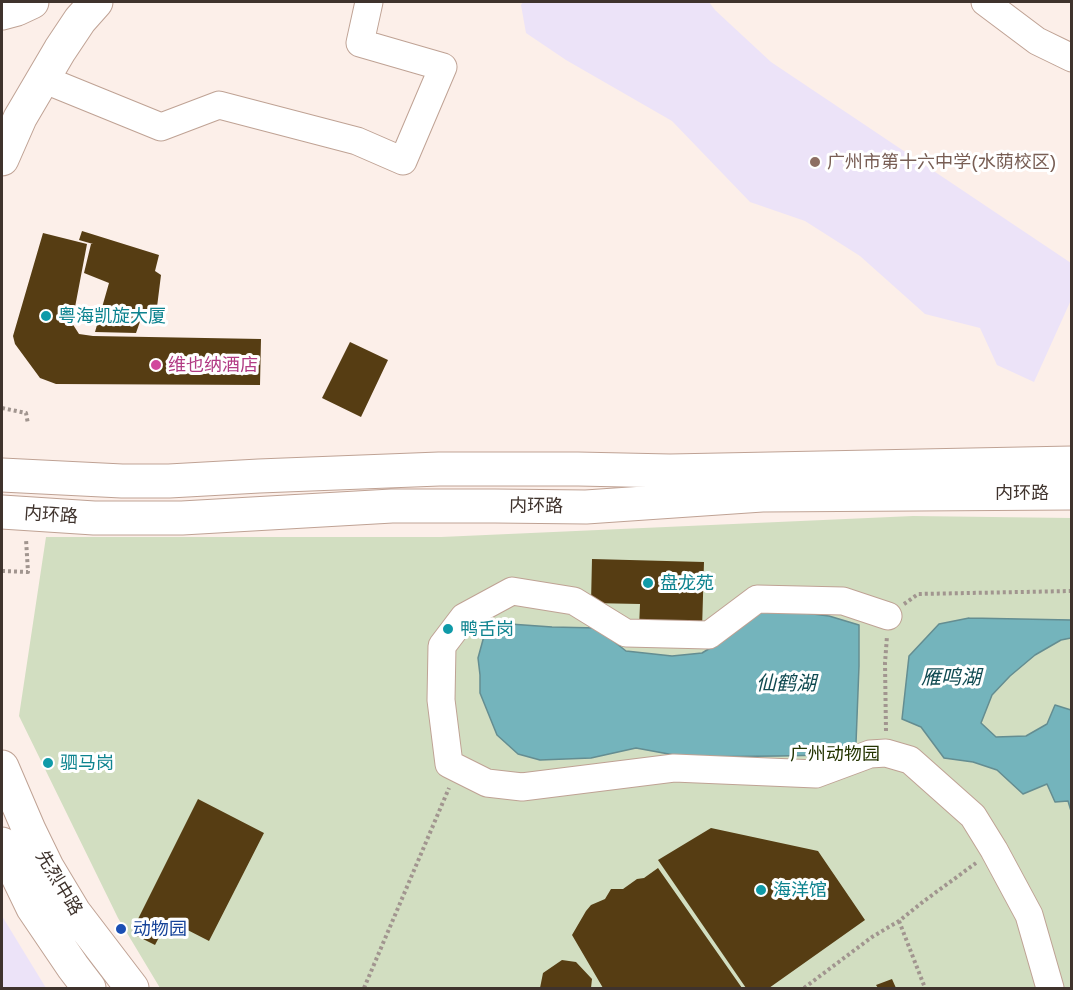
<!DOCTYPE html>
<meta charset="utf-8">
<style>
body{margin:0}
#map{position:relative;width:1073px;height:990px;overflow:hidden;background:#fcefe9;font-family:"Golos Text",sans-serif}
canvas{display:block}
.frame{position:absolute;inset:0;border:3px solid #3f332d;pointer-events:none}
</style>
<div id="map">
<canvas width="1073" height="990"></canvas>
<div class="frame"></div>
</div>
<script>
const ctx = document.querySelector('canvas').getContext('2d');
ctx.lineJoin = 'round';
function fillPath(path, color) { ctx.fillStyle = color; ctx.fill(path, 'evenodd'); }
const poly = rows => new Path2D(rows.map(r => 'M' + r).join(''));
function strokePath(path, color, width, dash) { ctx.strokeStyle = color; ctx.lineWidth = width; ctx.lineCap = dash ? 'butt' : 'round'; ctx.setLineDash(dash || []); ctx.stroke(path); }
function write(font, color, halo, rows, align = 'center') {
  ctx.font = font + ' "Golos Text","Noto Sans SC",sans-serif'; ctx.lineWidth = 6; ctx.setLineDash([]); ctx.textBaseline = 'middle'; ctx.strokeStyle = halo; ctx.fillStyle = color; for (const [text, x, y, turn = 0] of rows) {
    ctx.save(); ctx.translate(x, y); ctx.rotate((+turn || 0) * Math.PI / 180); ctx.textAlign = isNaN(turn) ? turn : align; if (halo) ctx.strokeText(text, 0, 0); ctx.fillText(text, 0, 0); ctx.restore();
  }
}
fillPath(poly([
 [523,2,709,2,715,10,771,62,1071,263,1071,300,1034,382,997,365,980,328,925,314,860,256,805,221,750,202,672,121,566,60,526,33,521,5],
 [2,916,46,988,2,988]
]), '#ece3f8');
fillPath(poly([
 [913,516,1071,518,1071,988,160,988,118,918,19,716,46,537,441,537]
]), '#d2dec1');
const water = poly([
 [759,611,797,612,829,616,859,625,859,666,856,743,826,755,779,756,685,757,636,748,591,758,540,760,518,754,497,735,480,693,480,675,478,658,484,636,510,624,552,627,597,628,626,651,672,656,702,653,727,638,750,621,759,611],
 [969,618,1071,620,1071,638,1061,640,1035,655,1010,676,992,695,981,723,996,737,1026,736,1047,724,1055,705,1071,710,1071,811,1068,801,1055,802,1047,784,1023,794,997,770,973,762,944,758,921,727,902,719,909,656,939,624,969,618]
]);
fillPath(water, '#74b4bc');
strokePath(water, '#648d91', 1.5);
fillPath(poly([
 [82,231,159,255,155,271,161,275,156,315,143,313,136,333,95,332,109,283,84,273,91,244,93,244,79,240],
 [43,233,87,244,72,323,79,334,93,336,261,339,260,385,56,384,40,378,15,344,13,336],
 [350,342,388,360,361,417,322,398],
 [592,559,704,562,702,630,639,628,640,604,591,603],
 [198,799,264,833,209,941,168,920,155,945,131,933],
 [711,828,818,851,865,920,769,988,746,988,658,860],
 [658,868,742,988,603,988,572,935,586,911,591,905,605,899,611,889,623,889,637,879,644,878],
 [562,960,576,962,592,979,591,988,540,988,543,973],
 [892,979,896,988,878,988,876,985]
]), '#563d13');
const minor = poly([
 [985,2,1037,41,1072,58],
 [43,79,161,127,219,105,357,141,403,161,443,67,360,43,369,2],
 [888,616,843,601,757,599,709,635,626,633,574,601,512,591,464,617,442,646,441,700,449,764,487,783,522,787,674,768,816,774,870,754,886,753,910,760,973,816,994,850,1029,915,1050,988]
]);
const major = poly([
 [2,13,17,9,32,2],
 [2,159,20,118,60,50,80,20,96,2],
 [2,767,29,830,47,867,74,912,132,988],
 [2,844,33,908,73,967,89,988]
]);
const highway = poly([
 [2,475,122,481,169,481,259,476,439,469,578,469,670,471,1072,463],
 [2,512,94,518,182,518,392,506,495,506,586,507,762,495,1072,493]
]);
strokePath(minor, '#bfa294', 29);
strokePath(major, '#bfa294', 35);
strokePath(highway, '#bfa294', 35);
strokePath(poly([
 [2,408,26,413,28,424],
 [2,571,28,572,26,539],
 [904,604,918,594,1072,591],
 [886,731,885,663,887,636],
 [899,921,925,988],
 [364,988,449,788],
 [804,988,872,937,899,921,924,901,976,863]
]), '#a1958f', 4, [3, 3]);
strokePath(minor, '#fff', 27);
strokePath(major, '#fff', 33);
strokePath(highway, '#fff', 33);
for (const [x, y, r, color] of [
 [815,162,6,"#8d6e63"],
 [46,316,6,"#0f9aa8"],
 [156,365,6,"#d1479c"],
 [648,583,6,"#0f9aa8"],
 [448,629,6,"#0f9aa8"],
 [48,763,6,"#0f9aa8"],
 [761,890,6,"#0f9aa8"],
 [121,929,6,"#1a4fb4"]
]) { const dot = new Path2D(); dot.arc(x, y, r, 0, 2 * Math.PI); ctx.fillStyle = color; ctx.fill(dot); strokePath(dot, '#fff', 2); }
write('18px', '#785e54', '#fff', [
 ["广州市第十六中学(水荫校区)",827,162]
], 'left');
write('18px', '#0d838f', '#fff', [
 ["粤海凯旋大厦",58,316],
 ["盘龙苑",660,583],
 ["鸭舌岗",460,629],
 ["驷马岗",60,763],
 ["海洋馆",773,890]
], 'left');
write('18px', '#b23c85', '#fff', [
 ["维也纳酒店",168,365]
], 'left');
write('18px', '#3f332d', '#fff', [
 ["内环路",1022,493],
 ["内环路",536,506,1],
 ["内环路",51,515,4],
 ["先烈中路",59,883,59]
]);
write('18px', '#243400', '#fff', [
 ["广州动物园",835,754]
]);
write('18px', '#164399', '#fff', [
 ["动物园",133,929]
], 'left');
write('italic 20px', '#104a51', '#fff', [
 ["雁鸣湖",951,678],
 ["仙鹤湖",786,684]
]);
</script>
